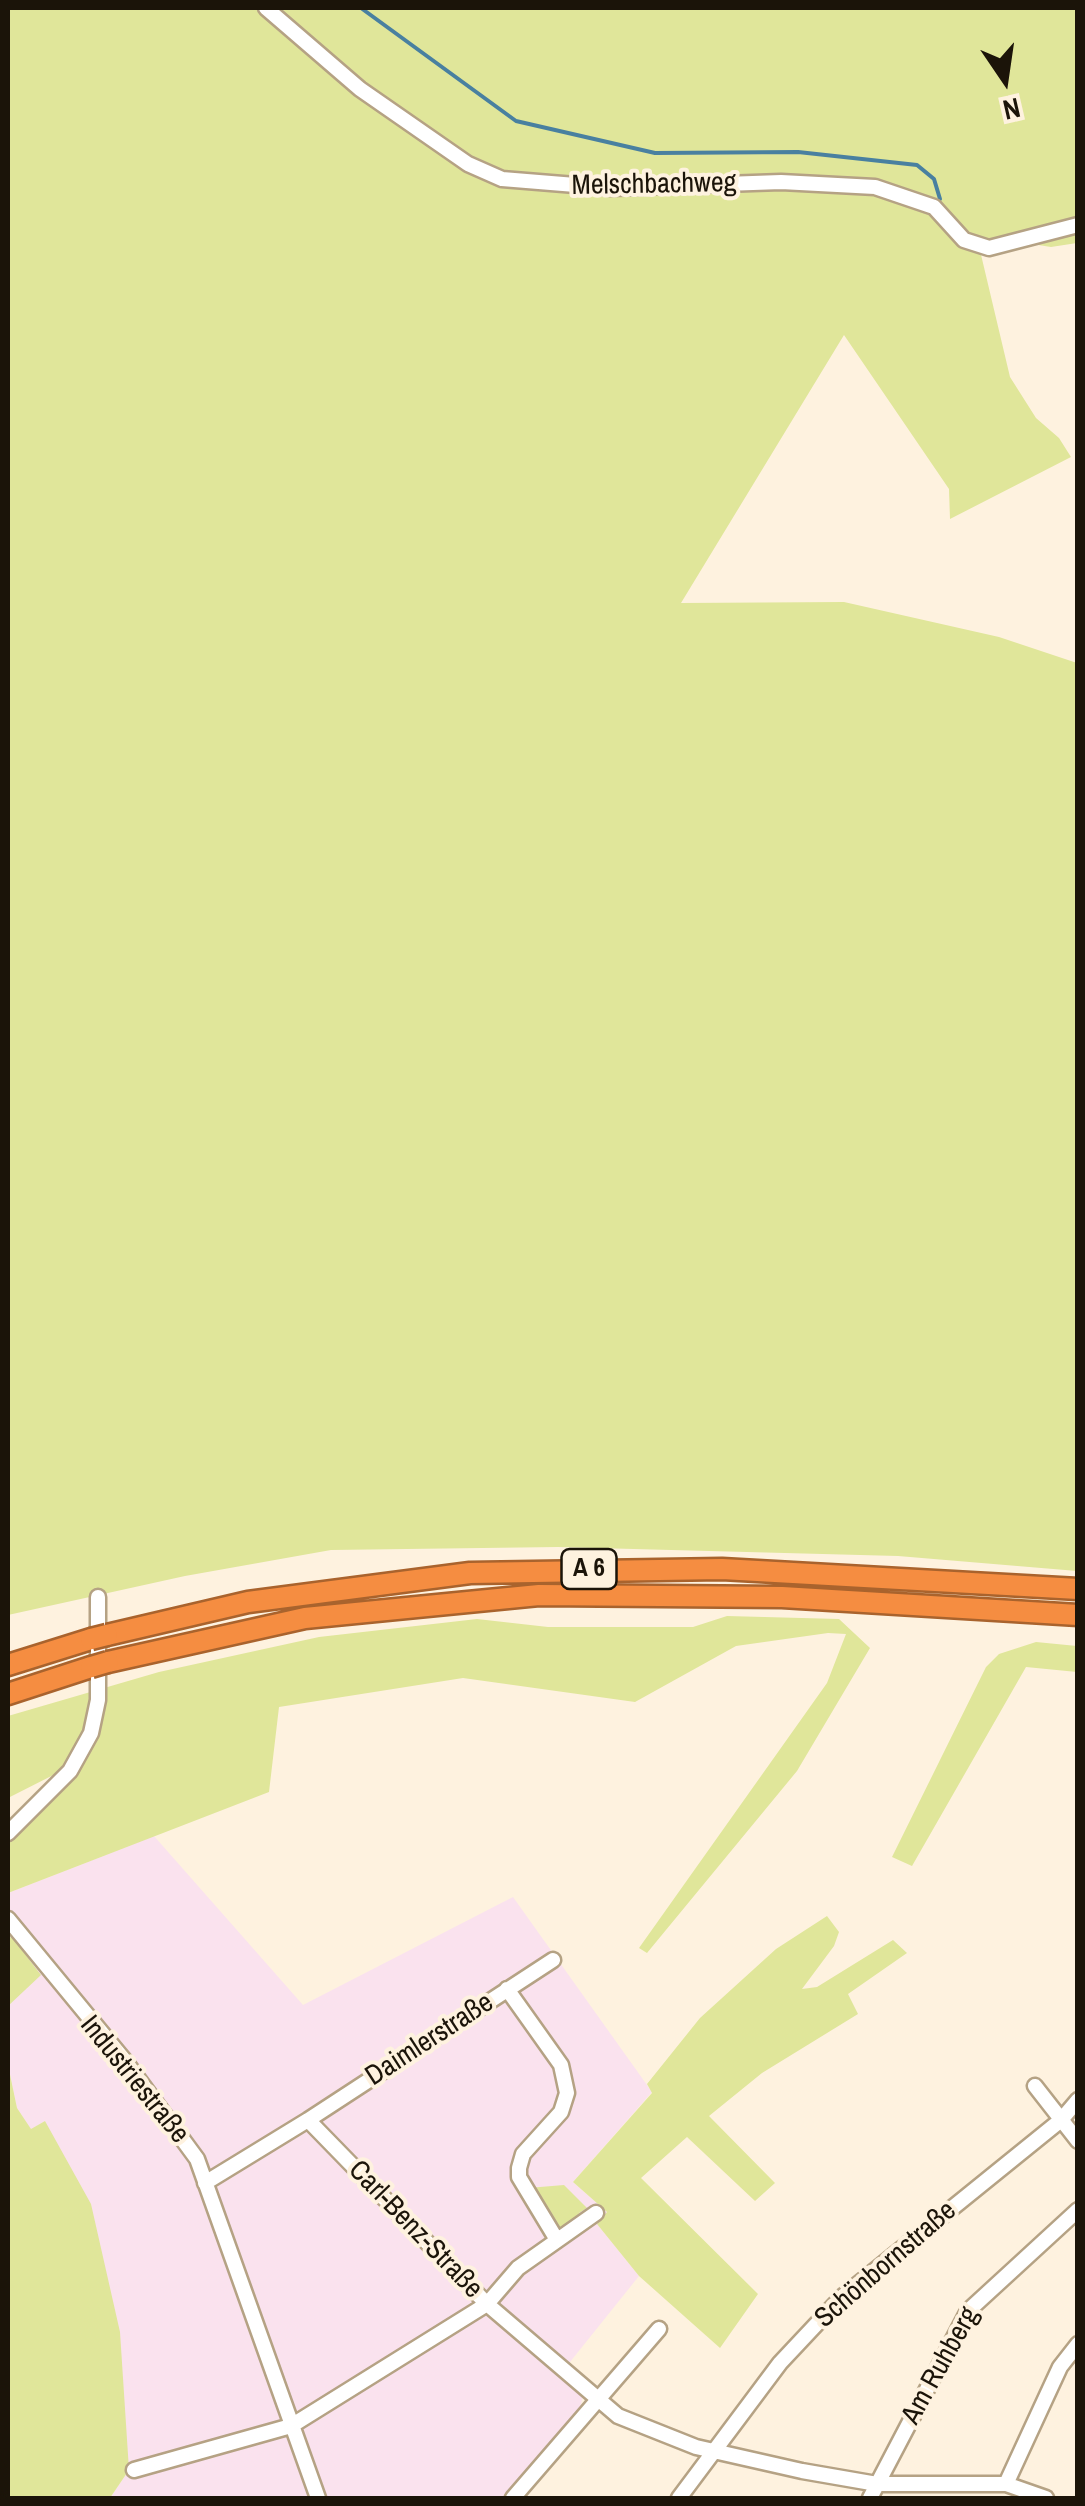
<!DOCTYPE html>
<meta charset="utf-8">
<style>
body{margin:0}
#map{position:relative;width:1085px;height:2506px;overflow:hidden;background:#fef2df;font-family:"Archivo Narrow",sans-serif}
canvas{display:block}
.frame{position:absolute;inset:0;border:10px solid #1b1409;pointer-events:none}
.north{position:absolute;left:955px;top:30px;width:100px;height:100px;-webkit-text-stroke:8px #fef2df;paint-order:stroke;rotate:167deg;font-size:28px;font-weight:700;line-height:40px;text-align:center;color:#1b1409}
.north::after{content:'';display:block;margin:auto;width:35px;height:45px;background:#1b1409;clip-path:polygon(50% 0,100% 100%,50% 72%,0 100%)}
</style>
<div id="map">
<canvas width="1085" height="2506"></canvas>
<div class="frame"></div>
<div class="north">N</div>
</div>
<script>
const ctx = document.querySelector('canvas').getContext('2d');
ctx.lineJoin = 'round';
function fillPath(path, color) { ctx.fillStyle = color; ctx.fill(path, 'evenodd'); }
const poly = rows => new Path2D(rows.map(r => 'M' + r).join(''));
function strokePath(path, color, width, dash) { ctx.strokeStyle = color; ctx.lineWidth = width; ctx.lineCap = dash ? 'butt' : 'round'; ctx.setLineDash(dash || []); ctx.stroke(path); }
function write(font, color, halo, rows, align = 'center') {
  ctx.font = font + ' "Archivo Narrow",sans-serif'; ctx.lineWidth = 8; ctx.setLineDash([]); ctx.textBaseline = 'middle'; ctx.strokeStyle = halo; ctx.fillStyle = color; for (const [text, x, y, turn = 0] of rows) {
    ctx.save(); ctx.translate(x, y); ctx.rotate((+turn || 0) * Math.PI / 180); ctx.textAlign = isNaN(turn) ? turn : align; if (halo) ctx.strokeText(text, 0, 0); ctx.fillText(text, 0, 0); ctx.restore();
  }
}
fillPath(poly([
 [154,1836,303,2005,513,1897,652,2092,573,2182,608,2213,598,2225,639,2276,562,2372,583,2395,580,2409,508,2498,110,2498,129,2470,45,2121,31,2130,17,2108,8,2065,8,1938,12,1936,8,1893]
]), '#fae2ee');
fillPath(poly([
 [8,8,1077,8,1077,243,1051,247,1007,240,978,242,1010,377,1036,418,1059,438,1071,457,950,519,949,489,844,335,681,603,844,602,999,637,1077,663,1077,1571,898,1556,558,1547,331,1550,185,1576,8,1615],
 [727,1616,839,1619,870,1648,797,1771,647,1953,639,1948,827,1683,846,1634,828,1633,736,1646,635,1702,463,1678,279,1707,269,1792,8,1893,8,1833,77,1763,8,1798,8,1716,159,1672,319,1637,477,1619,548,1627,693,1627],
 [1036,1642,1077,1646,1077,1672,1026,1667,912,1866,892,1857,986,1667,999,1654],
 [827,1916,839,1932,834,1946,802,1989,817,1987,893,1940,907,1953,848,1994,858,2014,762,2073,709,2116,775,2183,755,2201,687,2137,641,2178,758,2294,720,2348,639,2276,597,2224,607,2212,573,2182,652,2093,647,2084,700,2018,776,1949],
 [12,1937,41,1975,8,2006,8,1938],
 [8,2065,17,2108,31,2129,45,2121,91,2204,120,2332,129,2470,110,2498,8,2498],
 [564,2185,587,2208,579,2213,583,2219,562,2228,555,2226,528,2188]
]), '#e0e69a');
strokePath(poly([
 [361,8,516,121,655,153,798,152,917,165,934,179,940,199]
]), '#4980a0', 4);
const minor = poly([
 [266,8,360,89,468,164,502,179,612,188,781,182,875,187,934,207,964,240,989,248,1078,225],
 [8,1833,70,1771,91,1733,98,1700,98,1597],
 [8,1919,125,2061,197,2159,318,2498],
 [507,1989,561,2065,567,2093,561,2112,523,2154,519,2168,519,2177,557,2240],
 [1035,2086,1078,2141],
 [308,2120,553,1960],
 [596,2213,518,2268,487,2304,618,2416,696,2447,802,2471,877,2484,1006,2484,1046,2498],
 [134,2470,291,2426,487,2304,308,2120,205,2183],
 [1006,2484,1060,2367,1078,2344],
 [513,2498,659,2329],
 [679,2498,780,2363,841,2298,1061,2120,1078,2100],
 [870,2498,968,2311,1078,2210]
]);
const highway = poly([
 [107,1635,248,1602,470,1573,722,1569,1078,1589],
 [108,1662,305,1618,539,1595,782,1597,1078,1615],
 [8,1665,91,1639],
 [8,1694,91,1667]
]);
strokePath(minor, '#b5a284', 19);
strokePath(highway, '#a9632d', 25);
strokePath(minor, '#fff', 14);
strokePath(highway, '#f58d41', 20);
const highwayBridge = poly([
 [91,1639,107,1635],
 [91,1667,108,1662]
]);
strokePath(highwayBridge, '#a9632d', 25, []);
strokePath(highwayBridge, '#f58d41', 20);
for (const [x, y, w] of [
 [589,1569,55]
]) { const box = new Path2D(); box.roundRect(x - w / 2, y - 20, w, 40, 8); ctx.fillStyle = '#fef2df'; ctx.fill(box); strokePath(box, '#1b1409', 2.5); }
write('bold 25px', '#1b1409', null, [
 ["A 6",589,1569]
]);
write('28px', '#1b1409', '#fef2df', [
 ["Melschbachweg",654,185,-1],
 ["Daimlerstraße",430,2040,-33],
 ["Industriestraße",134,2080,51],
 ["Carl-Benz-Straße",415,2230,46],
 ["Schönbornstraße",886,2265,-41],
 ["Am Ruhberg",941,2366,-61]
]);
</script>
